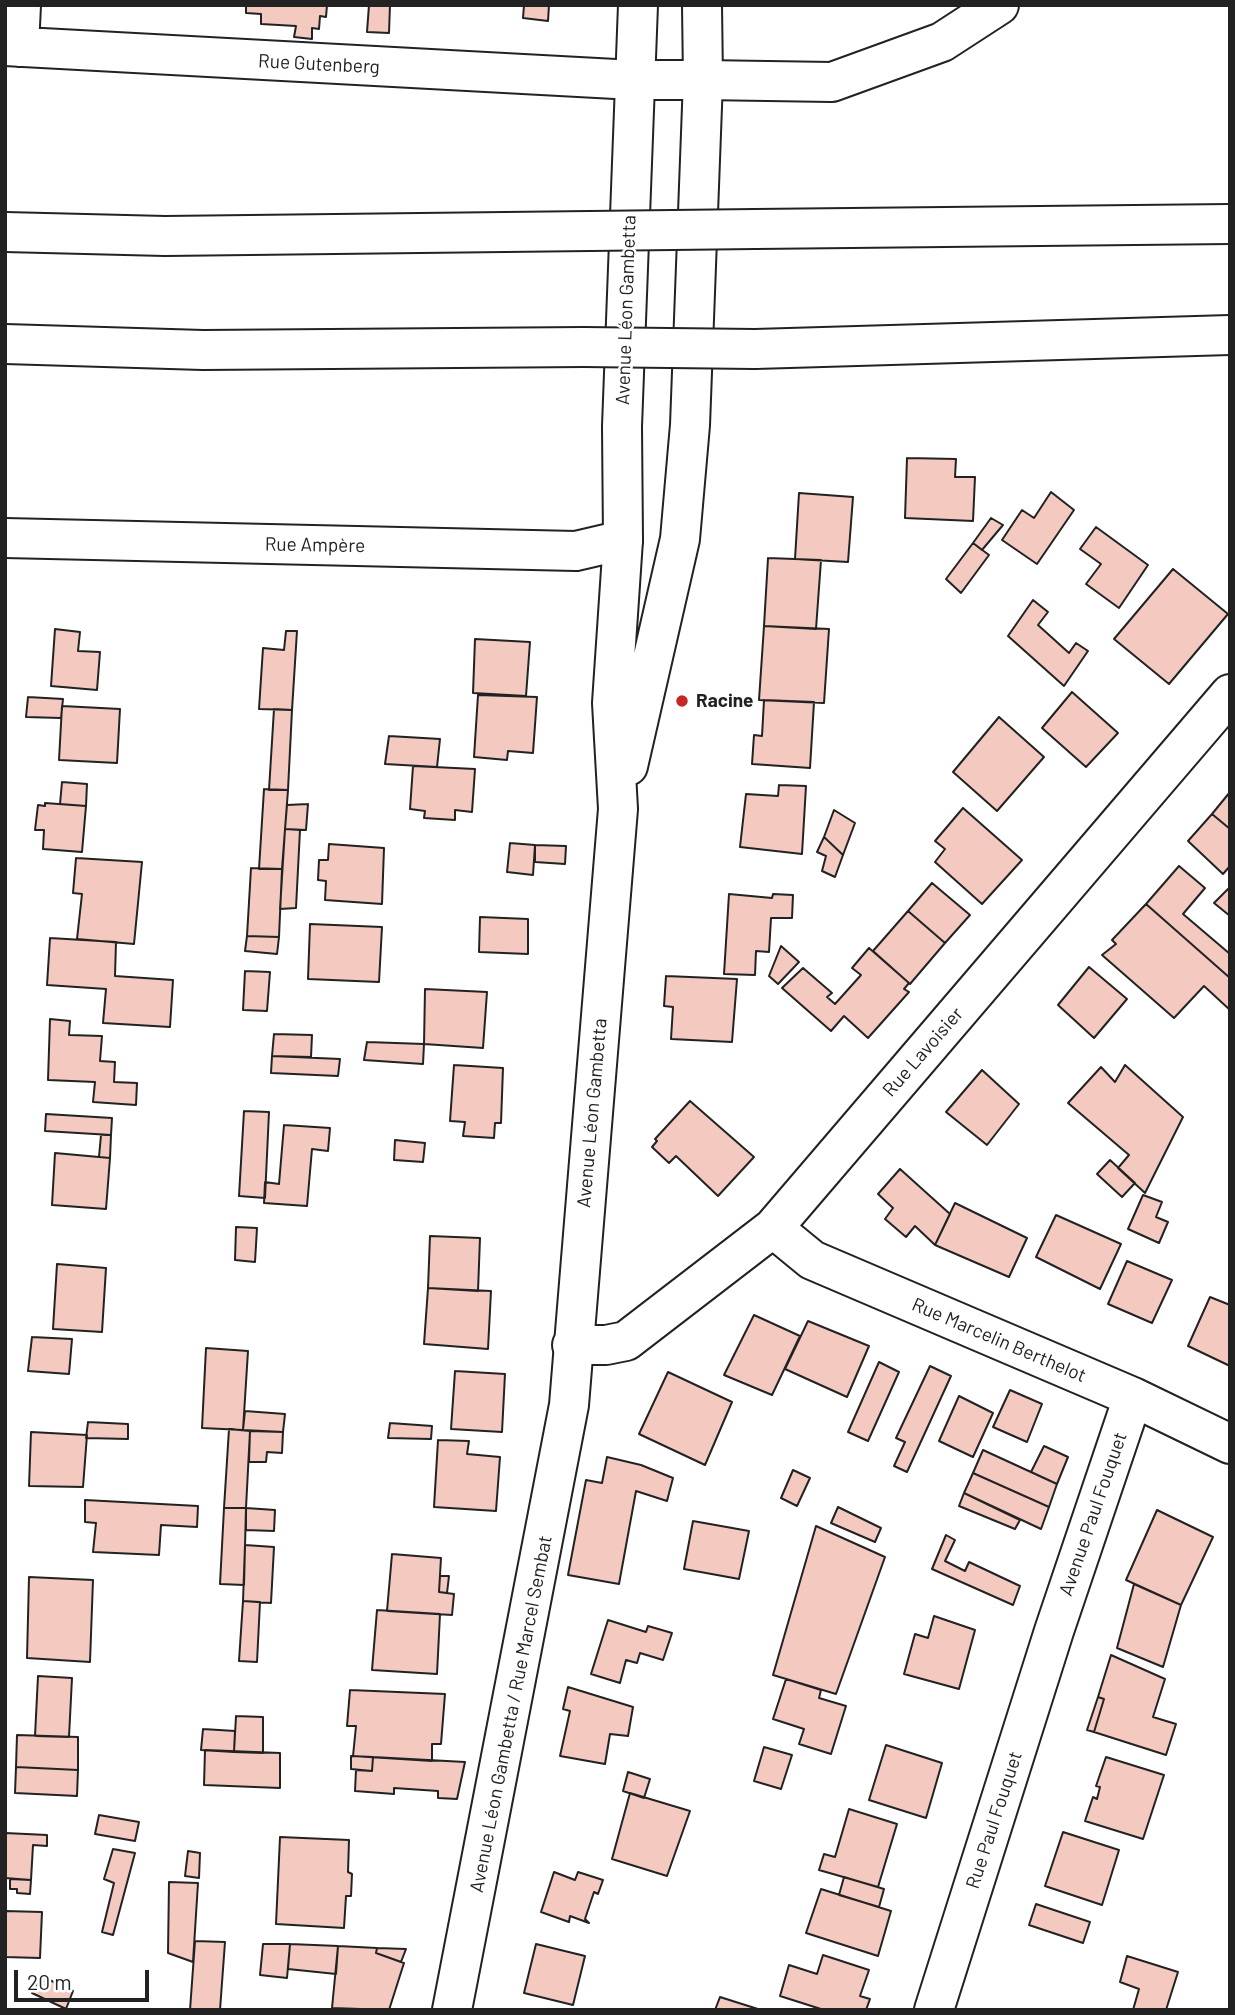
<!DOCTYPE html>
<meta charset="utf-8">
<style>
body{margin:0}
#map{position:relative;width:1235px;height:2015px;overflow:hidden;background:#fff;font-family:Barlow,sans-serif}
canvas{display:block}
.frame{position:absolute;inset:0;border:7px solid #222;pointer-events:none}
.scale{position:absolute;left:14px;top:1970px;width:135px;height:32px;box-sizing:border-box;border:4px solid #222;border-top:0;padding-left:9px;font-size:21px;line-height:24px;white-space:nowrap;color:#222;-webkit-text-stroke:5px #fff;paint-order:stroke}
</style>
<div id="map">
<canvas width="1235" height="2015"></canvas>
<div class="frame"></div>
<div class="scale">20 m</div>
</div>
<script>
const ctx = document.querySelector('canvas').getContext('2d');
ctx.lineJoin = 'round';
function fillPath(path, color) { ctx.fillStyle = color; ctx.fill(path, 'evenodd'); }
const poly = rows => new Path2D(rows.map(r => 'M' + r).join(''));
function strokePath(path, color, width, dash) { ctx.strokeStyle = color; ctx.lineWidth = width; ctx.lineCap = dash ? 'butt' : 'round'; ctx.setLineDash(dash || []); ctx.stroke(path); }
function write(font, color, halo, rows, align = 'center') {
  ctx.font = font + ' Barlow,sans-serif'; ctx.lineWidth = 5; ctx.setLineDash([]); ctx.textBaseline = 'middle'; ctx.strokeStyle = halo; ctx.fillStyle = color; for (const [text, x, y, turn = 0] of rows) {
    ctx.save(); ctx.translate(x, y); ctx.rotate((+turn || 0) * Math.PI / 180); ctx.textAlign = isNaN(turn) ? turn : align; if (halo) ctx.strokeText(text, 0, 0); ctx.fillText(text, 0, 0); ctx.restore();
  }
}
const building = poly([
 [246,5,327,5,326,17,320,16,319,29,312,28,312,39,294,37,296,26,261,24,261,14,246,13,246,5],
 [369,5,390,5,389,33,367,32,369,5],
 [524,5,549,5,548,21,523,18,524,5],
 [907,458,956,459,955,477,975,477,973,521,905,518,907,458],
 [1051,492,1074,510,1037,564,1002,540,1022,510,1034,518,1051,492],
 [799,493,853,497,848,562,795,559,799,493],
 [991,518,1003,525,982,550,973,543,991,518],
 [1096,527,1148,565,1119,608,1086,584,1101,564,1080,549,1096,527],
 [973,543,989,555,961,593,946,579,973,543],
 [768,558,821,560,816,629,764,626,768,558],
 [1173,569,1228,614,1169,684,1114,639,1173,569],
 [1033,600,1048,612,1038,625,1069,653,1076,643,1088,651,1064,686,1008,636,1033,600],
 [764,626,829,629,824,703,759,700,764,626],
 [55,629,80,632,78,651,100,652,97,690,51,686,55,629],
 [286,631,297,631,292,710,259,709,263,648,284,650,286,631],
 [475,639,530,642,526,696,473,693,475,639],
 [1072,692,1118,733,1086,767,1042,728,1072,692],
 [478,695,537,697,533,753,508,751,507,760,474,757,478,695],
 [28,697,63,699,61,718,26,717,28,697],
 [764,700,814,702,810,768,752,764,754,735,762,736,764,700],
 [62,706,120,709,117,763,59,760,62,706],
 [274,709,292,710,288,790,269,790,274,709],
 [999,717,1044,757,997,811,953,772,999,717],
 [389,736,440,739,437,767,385,764,389,736],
 [413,766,475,769,472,812,455,810,455,820,424,818,425,811,410,809,413,766],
 [62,782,87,784,86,806,60,804,62,782],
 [779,785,806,786,802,854,740,847,746,794,778,796,779,785],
 [264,789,288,790,282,869,259,869,264,789],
 [1230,792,1230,829,1212,814,1230,792],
 [45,803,86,806,82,852,43,849,44,830,35,830,38,805,45,806,45,803],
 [308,804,306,830,285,829,287,805,308,804],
 [963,808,1022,860,982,904,935,862,945,849,935,841,963,808],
 [834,810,855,823,843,855,824,837,834,810],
 [1212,814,1230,829,1230,866,1223,874,1188,841,1212,814],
 [285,829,300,830,296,908,280,909,285,829],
 [824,837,843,855,835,877,822,871,826,856,817,852,824,837],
 [510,843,535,845,533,875,507,872,510,843],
 [329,844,384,848,382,904,325,900,326,881,318,880,319,860,328,860,329,844],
 [535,845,566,846,565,864,535,862,535,845],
 [76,858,142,862,134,944,77,939,82,894,73,893,76,858],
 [1179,866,1205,888,1183,914,1230,954,1230,978,1146,904,1179,866],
 [251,868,282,869,279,937,247,936,251,868],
 [932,883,970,915,945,943,908,911,932,883],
 [1228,889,1230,891,1230,916,1214,903,1228,889],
 [729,894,772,898,773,894,793,895,792,918,771,918,769,952,756,951,755,975,724,974,729,894],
 [1146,904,1230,978,1230,1010,1204,986,1174,1018,1102,955,1116,944,1112,940,1146,904],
 [908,911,945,943,910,984,873,951,908,911],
 [480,917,528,919,528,954,479,952,480,917],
 [310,924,382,927,379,982,308,979,310,924],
 [247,936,279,937,277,954,245,951,247,936],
 [50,938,116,942,115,976,173,980,170,1027,103,1023,106,989,47,985,50,938],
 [781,946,799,962,778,984,769,976,781,946],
 [869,948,909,983,904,989,909,992,868,1038,844,1016,831,1031,782,988,803,968,832,993,827,997,835,1004,861,975,852,968,869,948],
 [1089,967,1127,999,1094,1038,1058,1005,1089,967],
 [245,971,270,972,267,1011,243,1010,245,971],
 [666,976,737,979,732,1042,671,1039,673,1007,664,1006,666,976],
 [425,989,487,992,483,1048,424,1044,425,989],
 [50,1019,70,1021,69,1035,102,1036,100,1061,115,1062,114,1082,137,1083,136,1105,93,1102,95,1082,48,1080,50,1019],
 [274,1034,312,1035,311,1057,272,1056,274,1034],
 [367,1042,424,1044,423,1064,364,1060,367,1042],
 [272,1056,340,1059,338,1076,271,1073,272,1056],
 [454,1065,503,1068,501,1123,495,1123,494,1138,463,1136,465,1122,450,1121,454,1065],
 [1125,1065,1183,1117,1145,1193,1118,1168,1129,1155,1068,1103,1101,1067,1115,1082,1125,1065],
 [982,1070,1019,1104,987,1145,946,1112,982,1070],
 [690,1101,754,1157,718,1196,676,1156,669,1163,652,1147,657,1141,655,1139,690,1101],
 [244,1111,269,1112,265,1198,239,1196,244,1111],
 [46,1114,112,1118,111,1135,45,1131,46,1114],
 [284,1125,330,1128,328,1151,312,1149,307,1206,264,1203,265,1182,279,1184,284,1125],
 [101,1135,111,1135,110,1158,99,1157,101,1135],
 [395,1140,425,1143,423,1162,394,1160,395,1140],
 [55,1153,110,1158,106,1209,52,1205,55,1153],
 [1110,1160,1135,1183,1122,1197,1097,1174,1110,1160],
 [900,1169,950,1214,935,1245,915,1226,906,1237,885,1219,893,1208,878,1194,900,1169],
 [1143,1195,1162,1202,1156,1217,1168,1222,1159,1243,1128,1229,1143,1195],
 [955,1203,1027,1238,1009,1277,935,1245,955,1203],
 [1056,1215,1121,1244,1100,1289,1036,1257,1056,1215],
 [236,1227,257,1228,255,1262,235,1260,236,1227],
 [430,1236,480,1238,478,1291,428,1288,430,1236],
 [1127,1261,1172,1280,1152,1323,1108,1304,1127,1261],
 [57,1264,106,1268,102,1332,53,1329,57,1264],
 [428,1288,491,1291,488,1349,424,1344,428,1288],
 [1210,1297,1230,1305,1230,1366,1188,1346,1210,1297],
 [754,1315,800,1336,772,1395,724,1375,754,1315],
 [808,1321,869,1346,847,1397,785,1369,808,1321],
 [32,1337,72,1339,69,1374,28,1371,32,1337],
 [206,1348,248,1351,243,1430,202,1428,206,1348],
 [879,1362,899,1372,868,1441,848,1432,879,1362],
 [930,1366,951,1376,907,1472,894,1466,905,1442,896,1438,930,1366],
 [455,1371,505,1374,502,1432,451,1429,455,1371],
 [668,1372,732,1402,705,1465,639,1434,668,1372],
 [1010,1390,1042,1404,1027,1442,993,1427,1010,1390],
 [959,1396,993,1413,973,1457,939,1441,959,1396],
 [245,1411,285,1414,283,1432,243,1430,245,1411],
 [88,1422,128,1424,128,1439,86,1438,88,1422],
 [390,1423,432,1426,431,1439,388,1438,390,1423],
 [229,1429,250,1431,246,1508,224,1508,229,1429],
 [250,1431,283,1432,282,1453,267,1452,266,1462,249,1462,250,1431],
 [31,1432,87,1435,83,1487,29,1486,31,1432],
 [438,1440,469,1441,467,1454,500,1457,496,1511,434,1507,438,1440],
 [1044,1446,1068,1457,1057,1484,1031,1472,1044,1446],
 [983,1450,1057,1484,1049,1507,973,1473,983,1450],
 [607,1457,641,1465,673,1478,667,1501,636,1491,619,1584,568,1575,586,1480,602,1483,607,1457],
 [793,1470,810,1478,797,1506,781,1498,793,1470],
 [973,1473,1049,1507,1041,1529,964,1493,973,1473],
 [964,1493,1020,1520,1015,1529,959,1506,964,1493],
 [85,1500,198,1506,197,1527,161,1525,159,1555,93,1552,96,1523,85,1522,85,1500],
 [838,1507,881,1528,875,1542,831,1523,838,1507],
 [224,1508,246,1508,244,1585,220,1584,224,1508],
 [246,1508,275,1510,274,1531,246,1530,246,1508],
 [1157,1510,1213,1537,1181,1605,1126,1580,1157,1510],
 [693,1521,749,1531,739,1579,684,1569,693,1521],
 [816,1526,885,1557,836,1694,773,1675,816,1526],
 [946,1535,955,1540,945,1561,965,1571,969,1562,1020,1586,1013,1605,932,1569,946,1535],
 [245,1545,274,1547,271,1603,243,1601,245,1545],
 [392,1554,441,1558,439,1592,454,1594,452,1615,387,1611,392,1554],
 [440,1576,449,1576,447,1593,439,1592,440,1576],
 [29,1577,93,1580,90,1662,27,1658,29,1577],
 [1134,1584,1181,1605,1163,1667,1117,1648,1134,1584],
 [243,1601,260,1602,257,1662,239,1661,243,1601],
 [377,1610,440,1614,437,1674,372,1670,377,1610],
 [934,1616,975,1630,959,1689,904,1674,915,1634,928,1638,934,1616],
 [608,1620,646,1632,648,1626,672,1633,663,1660,640,1653,637,1663,626,1660,620,1683,591,1674,608,1620],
 [1111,1655,1165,1679,1153,1717,1176,1724,1166,1755,1094,1732,1104,1699,1098,1697,1111,1655],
 [38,1676,72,1678,69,1737,35,1736,38,1676],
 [786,1679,821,1690,819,1698,846,1706,831,1754,799,1744,804,1729,773,1719,786,1679],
 [568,1687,633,1707,628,1736,610,1734,605,1764,560,1756,570,1711,563,1709,568,1687],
 [350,1690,445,1694,441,1744,432,1744,432,1761,353,1756,356,1726,347,1726,350,1690],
 [1098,1697,1104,1699,1094,1732,1087,1730,1098,1697],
 [236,1716,263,1717,263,1753,234,1752,236,1716],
 [203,1729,235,1731,234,1752,201,1750,203,1729],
 [17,1735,78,1737,78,1770,16,1767,17,1735],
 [886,1745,942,1763,926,1818,869,1800,886,1745],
 [764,1747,792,1755,781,1789,754,1781,764,1747],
 [205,1750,280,1753,280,1788,204,1785,205,1750],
 [351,1756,373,1757,372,1771,351,1769,351,1756],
 [373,1757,465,1762,457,1799,438,1798,438,1791,394,1788,394,1794,355,1791,356,1770,372,1771,373,1757],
 [1106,1757,1164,1775,1143,1839,1085,1821,1093,1797,1097,1799,1100,1787,1096,1786,1106,1757],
 [16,1767,78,1770,77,1796,15,1793,16,1767],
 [628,1772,650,1779,644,1798,623,1791,628,1772],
 [630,1793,690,1811,667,1876,612,1859,630,1793],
 [849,1809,897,1824,878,1887,819,1870,824,1854,835,1857,849,1809],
 [99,1815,139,1822,135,1841,95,1834,99,1815],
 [1063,1832,1119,1850,1102,1905,1045,1886,1063,1832],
 [5,1833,47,1835,47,1846,33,1845,31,1880,5,1878,5,1833],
 [280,1837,349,1840,348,1872,352,1874,351,1896,346,1896,344,1928,276,1924,280,1837],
 [113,1849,135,1853,113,1935,102,1932,114,1883,104,1879,113,1849],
 [188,1851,200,1853,199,1878,185,1876,188,1851],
 [554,1872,575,1880,578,1872,603,1880,598,1894,594,1892,585,1919,589,1923,570,1916,569,1922,541,1912,554,1872],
 [844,1877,884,1889,879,1907,839,1895,844,1877],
 [10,1879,31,1880,30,1894,17,1893,17,1889,10,1889,10,1879],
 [169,1882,198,1883,193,1962,168,1953,169,1882],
 [821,1889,891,1911,878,1956,806,1933,821,1889],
 [1036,1904,1090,1922,1083,1943,1029,1925,1036,1904],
 [5,1911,42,1912,40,1958,5,1957,5,1911],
 [195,1941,225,1942,220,2010,190,2010,195,1941],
 [263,1944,290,1944,287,1978,260,1975,263,1944],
 [290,1944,338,1946,336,1974,288,1969,290,1944],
 [536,1944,585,1956,573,2005,524,1993,536,1944],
 [338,1946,377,1948,376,1953,404,1963,389,2010,332,2008,338,1946],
 [377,1948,406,1949,401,1962,376,1953,377,1948],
 [823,1955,869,1970,860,1996,870,1999,866,2010,824,2010,780,1996,789,1965,817,1974,823,1955],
 [1127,1956,1178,1972,1166,2010,1133,2010,1139,1989,1120,1982,1127,1956],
 [41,1976,73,1991,66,2009,32,1993,41,1976],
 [720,1997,761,2010,715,2010,720,1997]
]);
fillPath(building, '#f3c9c0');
strokePath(building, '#222', 2);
const street = poly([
 [5,46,634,80],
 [19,47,21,5],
 [703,80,832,82,942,42,999,5],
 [5,538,576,551,623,540],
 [773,1228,812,1260,1133,1397,1230,1444],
 [572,1345,606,1345,626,1341,773,1228,1230,694],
 [934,2010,1054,1631,1133,1397]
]);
const secondary = poly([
 [634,80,703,80],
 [628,766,680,539,690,425,703,80,702,5],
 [452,2010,569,1405,618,809,612,703,623,540,622,426,638,5]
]);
const highway = poly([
 [755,229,1230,224],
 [5,232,165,236,590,231],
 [5,344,203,350,584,347],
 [755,349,1230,335]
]);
strokePath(street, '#222', 42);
strokePath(secondary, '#222', 42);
strokePath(highway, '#222', 42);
strokePath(street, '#fff', 38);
strokePath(secondary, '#fff', 38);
strokePath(highway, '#fff', 38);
const highwayBridge = poly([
 [590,231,755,229],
 [584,347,755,349]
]);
strokePath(highwayBridge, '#222', 42, []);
strokePath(highwayBridge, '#fff', 38);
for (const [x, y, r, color] of [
 [682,701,7,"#c62828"]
]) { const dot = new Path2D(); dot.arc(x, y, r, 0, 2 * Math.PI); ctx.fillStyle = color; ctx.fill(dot); strokePath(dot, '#fff', 2.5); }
write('19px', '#222', '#fff', [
 ["Rue Gutenberg",319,64,3],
 ["Avenue Léon Gambetta",626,310,-88],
 ["Rue Ampère",315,545,1],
 ["Rue Lavoisier",923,1052,-49],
 ["Avenue Léon Gambetta",592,1113,-85],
 ["Rue Marcelin Berthelot",999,1340,23],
 ["Avenue Paul Fouquet",1093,1514,-71],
 ["Avenue Léon Gambetta / Rue Marcel Sembat",511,1714,-79],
 ["Rue Paul Fouquet",994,1820,-72]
]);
write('bold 19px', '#222', '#fff', [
 ["Racine",696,701]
], 'left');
</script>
